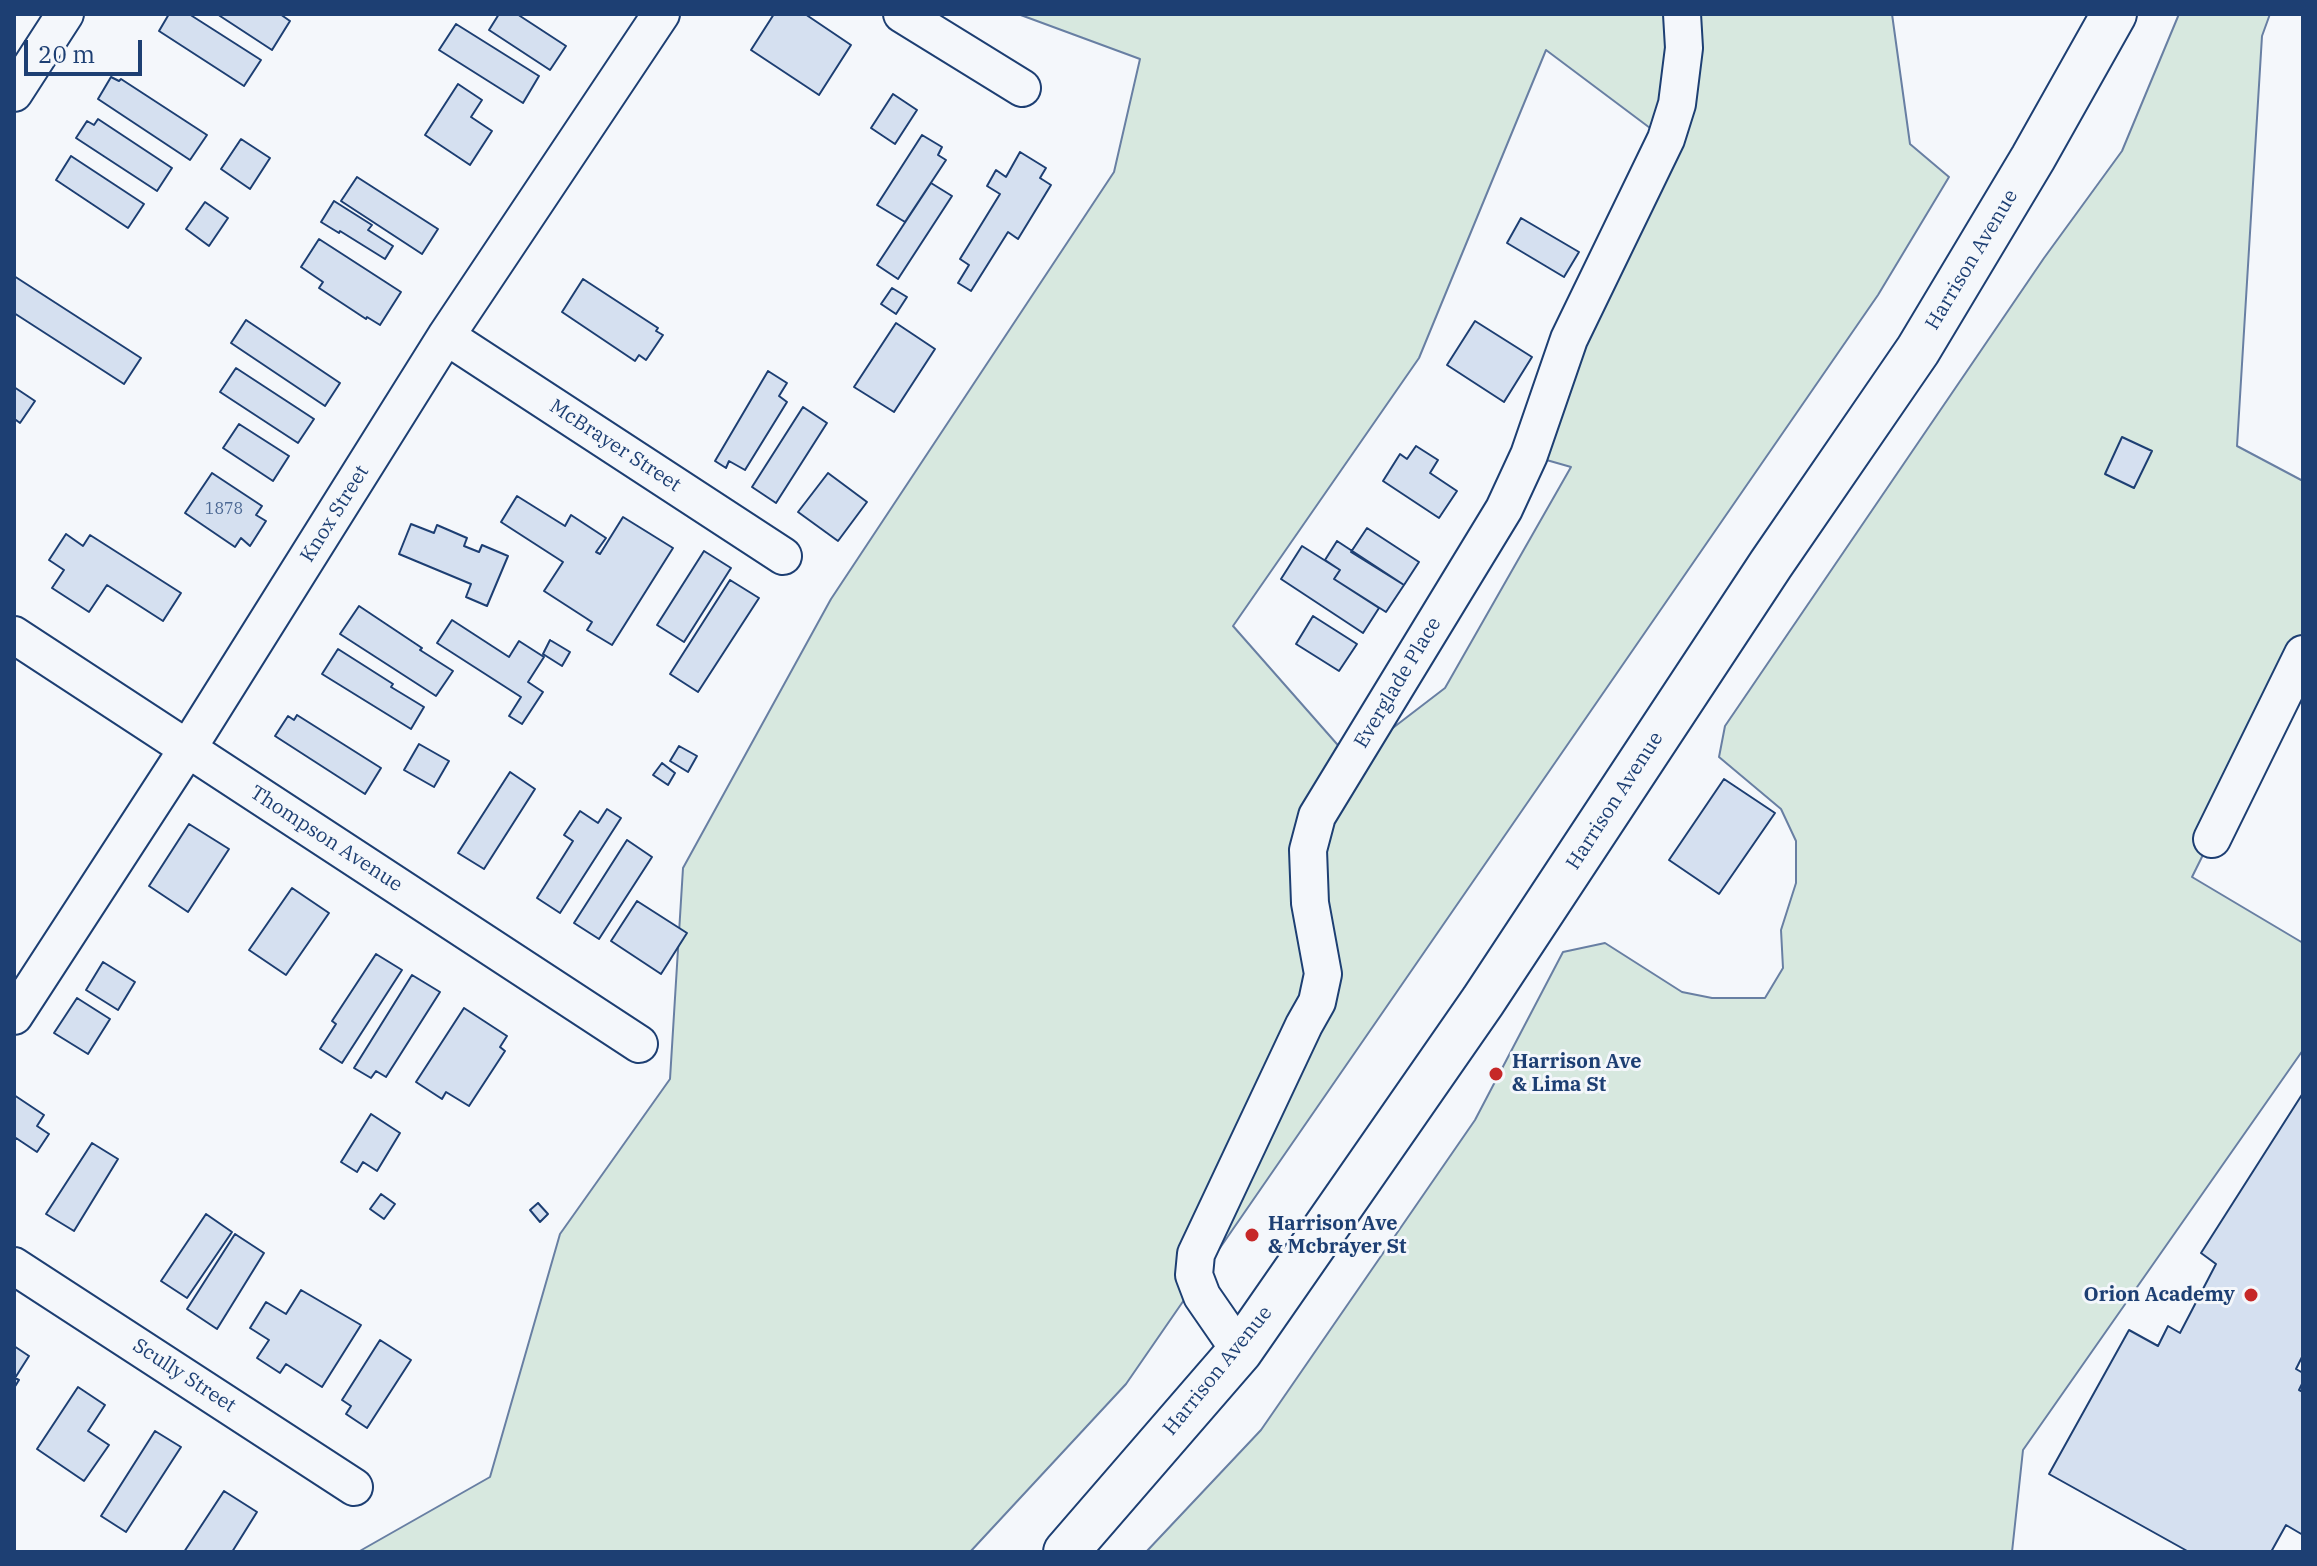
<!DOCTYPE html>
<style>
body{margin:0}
#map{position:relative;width:2317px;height:1566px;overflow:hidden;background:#f4f7fb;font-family:"IBM Plex Serif",serif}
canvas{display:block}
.frame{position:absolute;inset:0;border:16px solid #1d3f73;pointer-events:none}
.scale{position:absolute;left:24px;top:40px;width:118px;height:36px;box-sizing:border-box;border:4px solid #1d3f73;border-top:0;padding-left:10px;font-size:24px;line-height:28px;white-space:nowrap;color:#1d3f73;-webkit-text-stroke:6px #f4f7fb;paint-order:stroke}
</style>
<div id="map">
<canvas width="2317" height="1566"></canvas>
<div class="frame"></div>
<div class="scale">20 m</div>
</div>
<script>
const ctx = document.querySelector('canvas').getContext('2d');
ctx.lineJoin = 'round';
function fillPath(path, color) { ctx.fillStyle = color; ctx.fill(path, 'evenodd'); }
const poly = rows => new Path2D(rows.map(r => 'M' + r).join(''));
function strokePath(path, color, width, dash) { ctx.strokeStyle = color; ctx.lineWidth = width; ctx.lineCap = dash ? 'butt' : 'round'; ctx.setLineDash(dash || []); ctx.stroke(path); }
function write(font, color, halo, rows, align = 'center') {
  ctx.font = font + ' "IBM Plex Serif",serif'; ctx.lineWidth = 6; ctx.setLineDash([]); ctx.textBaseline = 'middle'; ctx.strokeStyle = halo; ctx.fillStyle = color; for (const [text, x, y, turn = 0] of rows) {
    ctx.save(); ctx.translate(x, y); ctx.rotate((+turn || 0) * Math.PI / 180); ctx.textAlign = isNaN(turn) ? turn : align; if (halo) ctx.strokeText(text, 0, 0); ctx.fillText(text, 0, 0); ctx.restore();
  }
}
const green = poly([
 [1018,14,1892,14,1910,144,1949,177,1878,295,1126,1384,970,1552,358,1552,490,1477,560,1234,670,1079,683,868,831,599,1114,172,1140,59,1018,14],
 [1546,50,1666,140,1529,455,1571,467,1445,688,1351,760,1233,626,1419,358,1546,50],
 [2179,14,2270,14,2262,36,2237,446,2303,481,2303,653,2192,877,2303,943,2303,1050,2023,1450,2012,1552,1146,1552,1261,1430,1475,1120,1563,952,1605,943,1682,992,1712,998,1765,998,1783,968,1781,930,1796,883,1796,841,1781,809,1719,757,1725,726,2044,258,2122,151,2179,14]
]);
fillPath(green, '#d7e8df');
strokePath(green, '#687fa3', 2);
const building = poly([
 [169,14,189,14,261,60,244,86,159,31,169,14],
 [217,14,280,14,290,21,272,50,217,14],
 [499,14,517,14,566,46,550,70,489,30,499,14],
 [774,14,805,14,851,45,819,95,751,50,774,14],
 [456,24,539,76,523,103,439,50,456,24],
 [111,77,119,81,121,79,207,135,190,160,98,99,111,77],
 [458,84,482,100,471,117,492,131,470,165,425,135,458,84],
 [893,94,917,110,895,144,871,128,893,94],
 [98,119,172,168,157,191,76,138,87,121,94,125,98,119],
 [922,135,942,147,938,155,946,160,905,222,877,205,922,135],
 [241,139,270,158,250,189,221,169,241,139],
 [1020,152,1046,168,1040,178,1051,185,1018,239,1008,232,971,291,958,283,969,265,960,259,1000,194,987,186,996,170,1006,177,1020,152],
 [71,156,144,204,128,228,56,180,71,156],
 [357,177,438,229,422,254,341,201,357,177],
 [931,183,952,196,898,279,877,265,931,183],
 [334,201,372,225,368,230,393,246,385,259,340,231,339,233,321,222,334,201],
 [205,202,228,218,209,246,186,229,205,202],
 [1521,218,1579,252,1564,277,1507,243,1521,218],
 [319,239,401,292,380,325,367,317,366,319,319,288,323,282,301,267,319,239],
 [14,276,141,358,124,384,14,313,14,276],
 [583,279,658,328,656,331,663,335,646,360,639,355,635,361,562,312,583,279],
 [892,288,907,297,896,314,881,304,892,288],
 [246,320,340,383,325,406,231,343,246,320],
 [1475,321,1532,357,1504,402,1447,365,1475,321],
 [896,323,935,349,894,412,854,387,896,323],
 [236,368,314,419,298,443,220,392,236,368],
 [768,371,787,383,779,396,787,402,745,470,729,461,726,468,715,461,768,371],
 [14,387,35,401,20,423,16,420,14,422,14,387],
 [803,407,827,423,776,503,752,487,803,407],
 [239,424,289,456,273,481,223,448,239,424],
 [2122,437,2152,451,2134,488,2105,474,2122,437],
 [1416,446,1438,460,1430,473,1457,491,1439,518,1383,481,1400,454,1407,459,1416,446],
 [212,473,262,506,256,515,266,521,250,546,241,538,235,547,185,513,212,473],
 [828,473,867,502,838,541,798,512,828,473],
 [517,496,565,526,571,515,606,538,596,552,600,554,623,517,673,548,612,645,587,630,592,622,544,591,563,562,501,522,517,496],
 [411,524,434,533,437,525,467,538,464,546,479,552,482,545,508,556,487,606,466,597,471,584,399,554,411,524],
 [1367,528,1419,562,1404,585,1351,552,1367,528],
 [66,534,83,546,90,535,181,593,163,621,107,585,89,612,52,588,64,570,49,560,66,534],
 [1337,541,1404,585,1386,612,1334,579,1340,570,1325,560,1337,541],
 [1302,546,1340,570,1334,579,1379,608,1363,633,1281,579,1302,546],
 [704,551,731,568,684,642,657,625,704,551],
 [730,580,759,598,698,692,670,674,730,580],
 [359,606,422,648,420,650,453,671,436,696,340,634,359,606],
 [1313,616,1357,644,1339,671,1296,644,1313,616],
 [452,620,509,657,519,641,544,657,528,682,543,692,522,724,509,716,521,697,437,643,452,620],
 [550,640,570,652,562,666,543,654,550,640],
 [338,649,393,684,391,687,424,707,411,729,322,674,338,649],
 [297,715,381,768,365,794,275,736,288,716,294,720,297,715],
 [419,744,449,761,434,787,404,770,419,744],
 [679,746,697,756,688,772,670,761,679,746],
 [662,763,675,773,668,785,653,775,662,763],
 [510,772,535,789,484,869,458,853,510,772],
 [1724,779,1775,813,1719,894,1669,860,1724,779],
 [607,809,621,818,560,913,537,898,573,841,564,835,580,811,598,823,607,809],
 [189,824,229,849,188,912,149,886,189,824],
 [627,840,652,857,599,939,574,923,627,840],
 [292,888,329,913,286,975,249,950,292,888],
 [637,901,687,933,661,974,611,941,637,901],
 [376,954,402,970,342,1063,320,1049,336,1024,332,1021,376,954],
 [103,962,135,982,118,1010,86,990,103,962],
 [412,975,440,992,386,1077,376,1071,371,1078,354,1068,412,975],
 [77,998,110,1019,88,1054,54,1033,77,998],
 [464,1008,507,1036,500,1047,505,1051,469,1106,446,1092,442,1099,416,1082,464,1008],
 [2303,1093,2303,1355,2296,1369,2303,1373,2303,1382,2299,1390,2303,1392,2303,1535,2286,1525,2271,1552,2189,1552,2049,1474,2129,1330,2158,1346,2168,1326,2180,1333,2216,1264,2201,1253,2303,1093],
 [14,1095,44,1115,37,1126,49,1134,37,1152,16,1138,14,1141,14,1095],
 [371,1114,400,1133,377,1171,363,1162,357,1172,341,1162,371,1114],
 [92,1143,118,1159,74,1231,46,1214,92,1143],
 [381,1194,395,1204,384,1219,370,1209,381,1194],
 [538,1203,548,1214,540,1222,530,1210,538,1203],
 [206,1214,232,1232,187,1298,161,1281,206,1214],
 [235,1234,264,1253,217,1329,187,1309,235,1234],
 [301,1290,361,1325,322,1387,286,1364,280,1373,257,1358,269,1340,250,1328,266,1302,286,1314,301,1290],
 [380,1340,411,1360,367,1428,346,1414,351,1406,342,1400,380,1340],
 [14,1346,29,1356,15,1378,19,1380,14,1388,14,1346],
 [78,1387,105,1405,88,1431,109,1445,84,1481,37,1449,78,1387],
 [155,1431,181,1447,126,1532,101,1516,155,1431],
 [224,1491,257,1512,232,1552,184,1552,224,1491]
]);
fillPath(building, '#d5e0f0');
strokePath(building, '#1d3f73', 2);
const minor = poly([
 [902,14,1022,88],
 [14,93,65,14],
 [446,336,783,556],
 [14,635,639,1044],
 [2212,839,2303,654],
 [14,1016,188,748,446,336,661,14],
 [14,1266,354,1487],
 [1240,1351,1202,1296,1194,1275,1196,1254,1304,1025,1317,1002,1323,974,1310,903,1308,850,1317,816,1504,509,1529,455,1569,339,1666,139,1677,104,1684,48,1682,14]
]);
const secondary = poly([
 [1066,1552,1240,1351,1483,1001,1771,564,1918,350,2033,158,2114,14]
]);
strokePath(minor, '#1d3f73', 40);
strokePath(secondary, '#1d3f73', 48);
strokePath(minor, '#f4f7fb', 36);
strokePath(secondary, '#f4f7fb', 44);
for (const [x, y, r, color] of [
 [1496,1074,8,"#c62828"],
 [1252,1235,8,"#c62828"],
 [2251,1295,8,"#c62828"]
]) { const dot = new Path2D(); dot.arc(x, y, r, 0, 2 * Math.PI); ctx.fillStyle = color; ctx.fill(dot); strokePath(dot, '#f4f7fb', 3); }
write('16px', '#4b6792', null, [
 ["1878",224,509]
]);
write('20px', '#1d3f73', '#f4f7fb', [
 ["Harrison Avenue",1972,260,-59],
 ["McBrayer Street",615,446,33],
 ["Knox Street",335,514,-58],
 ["Everglade Place",1398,683,-59],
 ["Harrison Avenue",1615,801,-57],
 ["Thompson Avenue",326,839,33],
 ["Harrison Avenue",1218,1371,-51],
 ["Scully Street",184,1376,33]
]);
write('bold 20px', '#1d3f73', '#f4f7fb', [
 ["Harrison Ave",1512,1062],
 ["& Lima St",1512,1085],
 ["Harrison Ave",1268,1224],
 ["& Mcbrayer St",1268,1247],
 ["Orion Academy",2235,1295,"right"]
], 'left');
</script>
